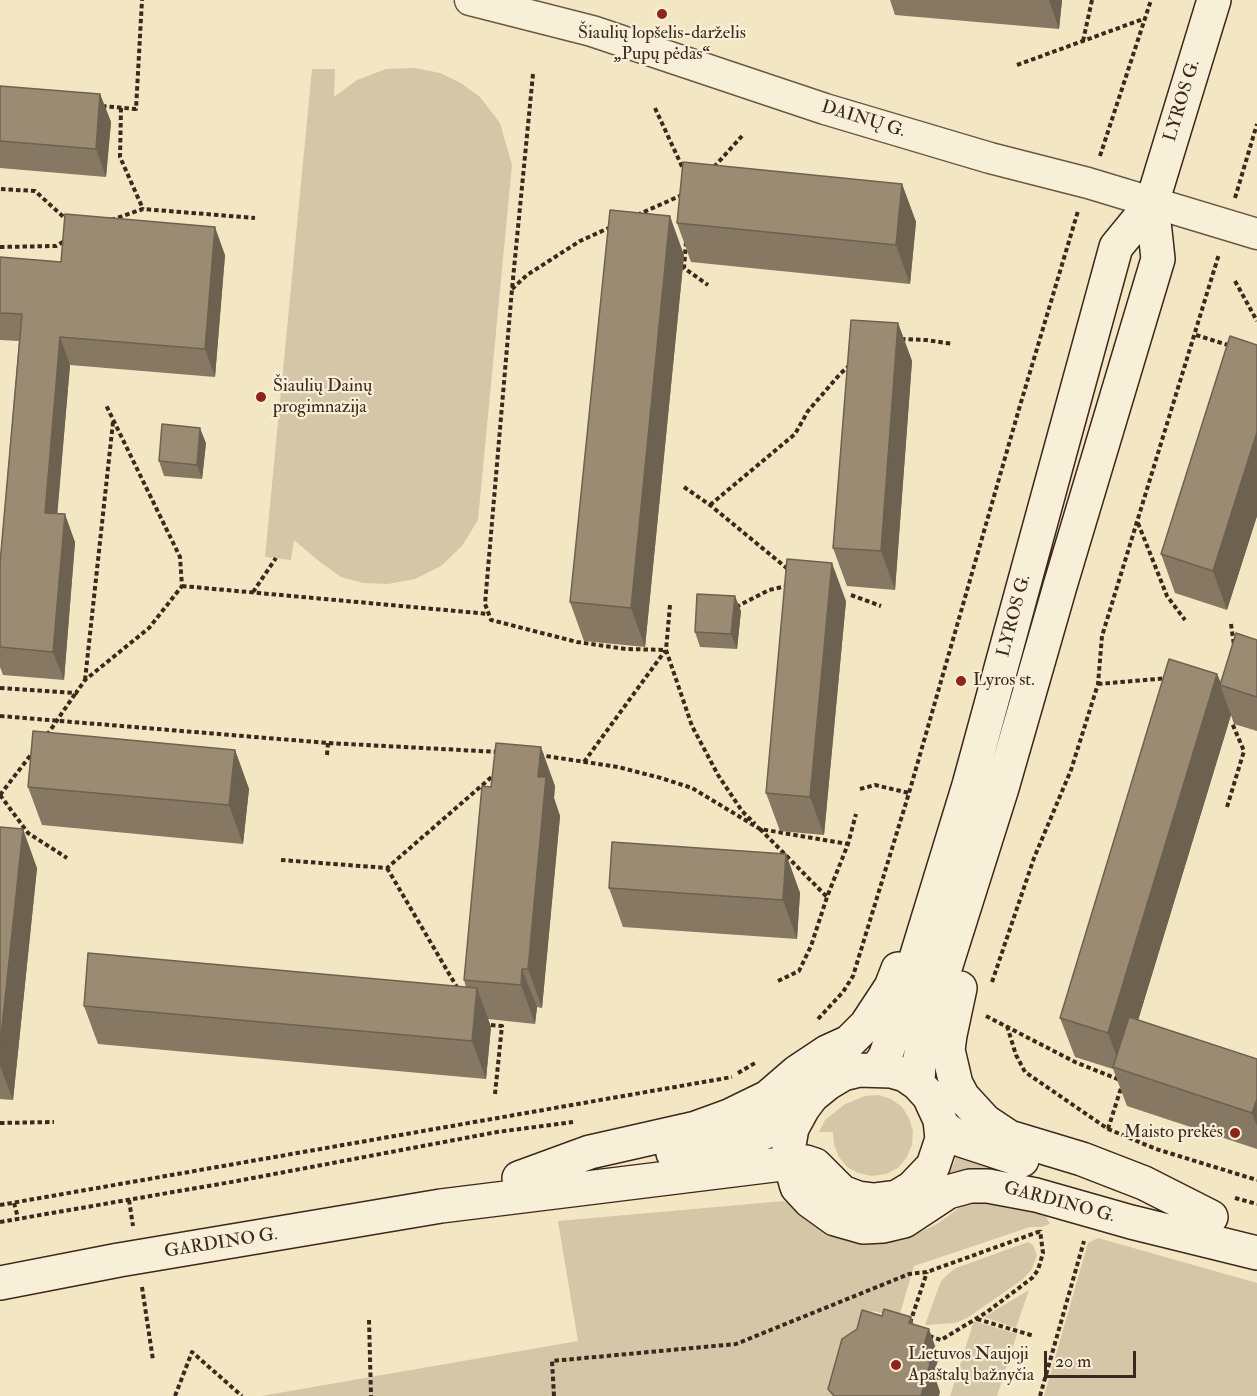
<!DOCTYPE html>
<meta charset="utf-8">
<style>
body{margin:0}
#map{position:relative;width:1257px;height:1396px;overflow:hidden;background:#f3e7c3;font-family:"IM FELL Double Pica",serif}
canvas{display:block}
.scale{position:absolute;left:1044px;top:1351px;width:92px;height:27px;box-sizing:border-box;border:3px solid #3e271c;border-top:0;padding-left:8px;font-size:18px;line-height:21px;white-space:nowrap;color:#3e271c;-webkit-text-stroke:4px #f7efd8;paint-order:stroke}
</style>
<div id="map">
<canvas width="1257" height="1396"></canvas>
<div class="scale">20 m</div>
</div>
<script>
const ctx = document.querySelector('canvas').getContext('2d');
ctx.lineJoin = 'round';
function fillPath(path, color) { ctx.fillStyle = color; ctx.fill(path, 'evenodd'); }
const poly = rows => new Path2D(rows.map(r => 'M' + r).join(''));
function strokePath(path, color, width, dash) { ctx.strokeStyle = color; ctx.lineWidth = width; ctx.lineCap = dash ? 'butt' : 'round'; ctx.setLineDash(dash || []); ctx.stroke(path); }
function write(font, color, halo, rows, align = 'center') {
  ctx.font = font + ' "IM FELL Double Pica",serif'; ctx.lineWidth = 4.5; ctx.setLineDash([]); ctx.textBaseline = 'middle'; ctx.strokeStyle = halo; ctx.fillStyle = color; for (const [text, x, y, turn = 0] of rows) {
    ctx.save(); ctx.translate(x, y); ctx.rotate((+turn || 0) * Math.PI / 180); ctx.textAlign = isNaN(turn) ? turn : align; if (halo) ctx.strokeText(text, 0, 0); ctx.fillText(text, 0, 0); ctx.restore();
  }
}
fillPath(poly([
 [415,68,440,73,461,83,480,97,500,123,512,165,478,520,462,546,441,566,415,579,388,584,363,583,341,577,320,562,294,540,291,560,265,557,312,69,335,69,334,97,357,80,386,69],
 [878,1095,891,1099,902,1107,909,1118,913,1131,912,1145,907,1157,898,1168,886,1174,872,1176,858,1173,847,1167,839,1157,834,1145,833,1132,819,1132,825,1120,845,1104,865,1096],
 [956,1150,1034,1175,1033,1179,992,1169,964,1170,948,1175,955,1161],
 [975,1199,1044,1213,1050,1224,1041,1227,1030,1227,914,1266,899,1317,872,1311,865,1333,838,1396,261,1396,578,1341,558,1221,784,1201,866,1242,883,1243,904,1240,937,1224,963,1205],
 [1098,1238,1257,1283,1257,1396,1044,1396,1088,1243],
 [1028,1242,1033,1245,1037,1255,1032,1269,1022,1280,967,1318,955,1323,925,1325,941,1281,948,1274,956,1268],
 [1029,1290,1016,1328,984,1317],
 [974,1321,1017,1334,997,1396,950,1396]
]), '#d4c6a7');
const street = poly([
 [470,0,592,31,825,109,990,158,1088,183,1257,234]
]);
const secondary = poly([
 [960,988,950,1035,948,1050,956,1084,963,1097,985,1121,1009,1137,1082,1159,1144,1183,1211,1217],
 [876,1070,885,1057,890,1043,969,785,1116,247,1152,203],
 [918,1084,919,1062,935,1000,1002,788,1060,586,1158,259,1152,203,1214,0],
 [942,1126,961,1140,1022,1160],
 [673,1153,746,1140,768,1131,803,1108],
 [519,1178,590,1152,696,1128,729,1116,768,1097,797,1072,827,1052,849,1042,866,1025,891,987,898,969],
 [0,1283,119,1260,441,1206,790,1163,806,1162,815,1165,842,1192,858,1198,874,1200,897,1197,912,1188,933,1166,942,1139,940,1120,929,1096,918,1084,905,1075,891,1071,859,1070,843,1074,828,1083,812,1096,803,1108,792,1128,789,1145,790,1163,797,1187,810,1201,835,1219,863,1227,883,1226,904,1221,948,1192,970,1186,988,1186,1036,1195,1131,1222,1257,1253]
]);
strokePath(street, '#6b5746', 33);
strokePath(secondary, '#3e271c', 36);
strokePath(poly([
 [1083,41,1092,0],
 [1017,65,1146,18],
 [533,74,512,289,485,604,491,620,577,642,626,649,666,650],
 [102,106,136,109,142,0],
 [121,108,120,157,143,209],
 [655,108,685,173],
 [1100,156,1151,0],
 [714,167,742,136],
 [1,189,35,191,68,221],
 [1235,198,1257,124],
 [637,215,682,195],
 [111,220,143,209,255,218],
 [686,242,684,268,708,285],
 [0,247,56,246,66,240],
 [1235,281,1257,321],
 [512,289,527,275,580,241,611,227],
 [1196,335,1231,346],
 [901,339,926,340,953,344],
 [684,487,710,505,789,570],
 [710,505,795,434,808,411,840,374,850,365],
 [1138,523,1167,596,1185,620],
 [182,586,489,614],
 [253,592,276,558],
 [851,595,881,606],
 [670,605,666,650,692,726,718,775,742,811,755,824],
 [736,607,769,590,787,586],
 [1231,624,1234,645],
 [85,680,113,422],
 [1098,684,1169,678],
 [0,688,76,693,85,680,149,628,182,586,180,557,106,405],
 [0,716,328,743,499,752],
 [47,735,75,694],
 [327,755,328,743],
 [539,755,618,767,661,778,692,788,760,829,848,844],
 [584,762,665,651],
 [860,789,875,785,909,793],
 [0,795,33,752],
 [0,795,28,833,67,858],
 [1227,807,1244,751,1232,723],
 [760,829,827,897],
 [281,860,387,868,495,774],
 [387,868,458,989],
 [778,981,799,971,811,946,827,897,848,844,856,814],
 [992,982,1034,858,1071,770,1098,684,1102,636,1219,254],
 [986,1016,1075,1062,1120,1080],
 [818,1019,843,992,853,976,909,793,1019,409,1078,211],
 [491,1025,502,1026,495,1094],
 [1007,1026,1016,1055,1025,1072,1108,1129,1156,1149,1257,1180],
 [738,1073,755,1063],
 [0,1123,54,1122],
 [1108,1129,1122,1085],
 [1235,1198,1257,1204],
 [129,1200,133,1226],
 [14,1203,18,1218],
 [0,1205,732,1077],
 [0,1222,237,1181,497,1132,573,1122],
 [142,1287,153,1360],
 [977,1319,1034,1336],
 [369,1320,371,1396],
 [910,1323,927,1272],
 [929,1336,941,1340,987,1312,1032,1278,1038,1270,1043,1253,1040,1230],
 [175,1396,192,1352,242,1396],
 [554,1396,552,1361,736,1344,909,1274,927,1272,1041,1231],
 [1040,1396,1084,1241]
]), '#3e271c', 4, [4.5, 3]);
strokePath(street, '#f7efd8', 30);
strokePath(secondary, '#f7efd8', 33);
fillPath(poly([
 [890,0,1062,0,1059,29,895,15],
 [0,86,100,94,111,122,106,177,0,168],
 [902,184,916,222,910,284,691,262,677,223],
 [225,255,215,377,70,365,57,514,75,542,64,680,3,675,0,667,0,563,19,341,0,340,0,257,61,262],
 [684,255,645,647,584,641,570,602],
 [898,323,912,361,895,590,847,586,833,548],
 [1257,345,1257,516,1227,610,1175,593,1161,554],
 [206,443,202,479,164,476,159,461],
 [846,601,824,835,780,831,766,793],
 [741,611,737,649,700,647,695,632],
 [1257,640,1257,731,1234,724,1231,715,1138,1020,1257,1059,1257,1149,1127,1106,1113,1069,1075,1057,1060,1018,1217,674,1221,683],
 [235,750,249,789,243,844,42,825,28,787],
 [555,786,554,798,560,816,542,1008,537,1007,535,1024,488,1019,491,1027,486,1079,98,1044,84,1006,466,987,464,980,491,787],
 [0,827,37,868,13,1100,0,1099],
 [786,854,800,893,797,939,623,927,609,888]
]), '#867863');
fillPath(poly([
 [1049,0,1062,0,1059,29],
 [100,94,111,122,106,177,96,149],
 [902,184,916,222,910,284,896,245],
 [670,216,684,255,645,647,631,608],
 [215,227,225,255,215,377,205,349],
 [898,323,912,361,895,590,881,551],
 [60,337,70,365,55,541,45,513],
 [200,428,206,443,202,479,197,465],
 [1257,432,1257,516,1227,610,1213,571],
 [65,514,75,542,64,680,53,652],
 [832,563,846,601,824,835,810,797],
 [735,596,741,611,737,649,731,634],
 [1217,674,1222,686,1220,685,1231,715,1123,1070,1122,1070,1108,1033],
 [541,747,555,786,554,798,560,816,542,1008,528,969,538,777],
 [235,750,249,789,243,844,229,805],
 [23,829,37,868,13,1100,0,1066,0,1047],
 [786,854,800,893,797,939,783,900],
 [522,969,537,1007,535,1024,521,985],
 [477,988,491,1027,486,1079,472,1041],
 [1257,1099,1257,1126,1252,1113],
 [911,1317,921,1345,909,1323],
 [929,1329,939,1357,934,1374,940,1392,939,1396,921,1396,923,1348]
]), '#6d6150');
const building = poly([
 [0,86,100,94,96,149,0,141,0,86],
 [683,162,902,184,896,245,677,223,683,162],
 [610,210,670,216,631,608,570,602,610,210],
 [65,214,215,227,205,349,60,337,45,513,65,514,53,652,0,647,0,563,22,314,0,313,0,257,61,262,65,214],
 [851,320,898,323,881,551,833,548,851,320],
 [1230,336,1257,345,1257,432,1213,571,1161,554,1230,336],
 [162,424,200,428,197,465,159,461,162,424],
 [787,559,832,563,810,797,766,793,787,559],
 [697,594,735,596,731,634,695,632,697,594],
 [1236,633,1257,640,1257,697,1220,685,1236,633],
 [1169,659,1217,674,1108,1033,1060,1018,1169,659],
 [33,731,235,750,229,805,28,787,33,731],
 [496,743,541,747,538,777,546,777,528,969,522,969,521,985,464,980,482,786,491,787,496,743],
 [0,827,23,829,0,1047,0,827],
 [612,842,786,854,783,900,609,888,612,842],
 [88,953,477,988,472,1041,84,1006,88,953],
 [1129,1017,1257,1059,1257,1099,1252,1113,1113,1067,1129,1017],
 [884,1309,911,1317,909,1323,929,1329,923,1348,930,1364,921,1396,834,1396,828,1389,842,1339,857,1329,862,1310,882,1316,884,1309]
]);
fillPath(building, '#9c8b73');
strokePath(building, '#6d6150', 1.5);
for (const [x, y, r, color] of [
 [662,14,6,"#8f2418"],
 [261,397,6,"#8f2418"],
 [961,681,6,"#8f2418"],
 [1235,1133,6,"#8f2418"],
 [896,1365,6,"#8f2418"]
]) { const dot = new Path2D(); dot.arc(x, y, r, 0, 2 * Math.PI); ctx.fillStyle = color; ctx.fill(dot); strokePath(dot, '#f7efd8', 2); }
write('18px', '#3e271c', '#f7efd8', [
 ["Šiaulių lopšelis-darželis",662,34,"center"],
 ["„Pupų pėdas“",662,55,"center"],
 ["Šiaulių Dainų",273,387],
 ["progimnazija",273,408],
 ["Lyros st.",973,681],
 ["Maisto prekės",1223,1133,"right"],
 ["Lietuvos Naujoji",908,1355],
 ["Apaštalų bažnyčia",908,1376]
], 'left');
write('18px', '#3e271c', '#f7efd8', [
 ["LYROS G.",1183,101,-73],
 ["DAINŲ G.",863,120,17],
 ["LYROS G.",1015,616,-75],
 ["GARDINO G.",1059,1203,15],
 ["GARDINO G.",221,1244,-9]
]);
</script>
